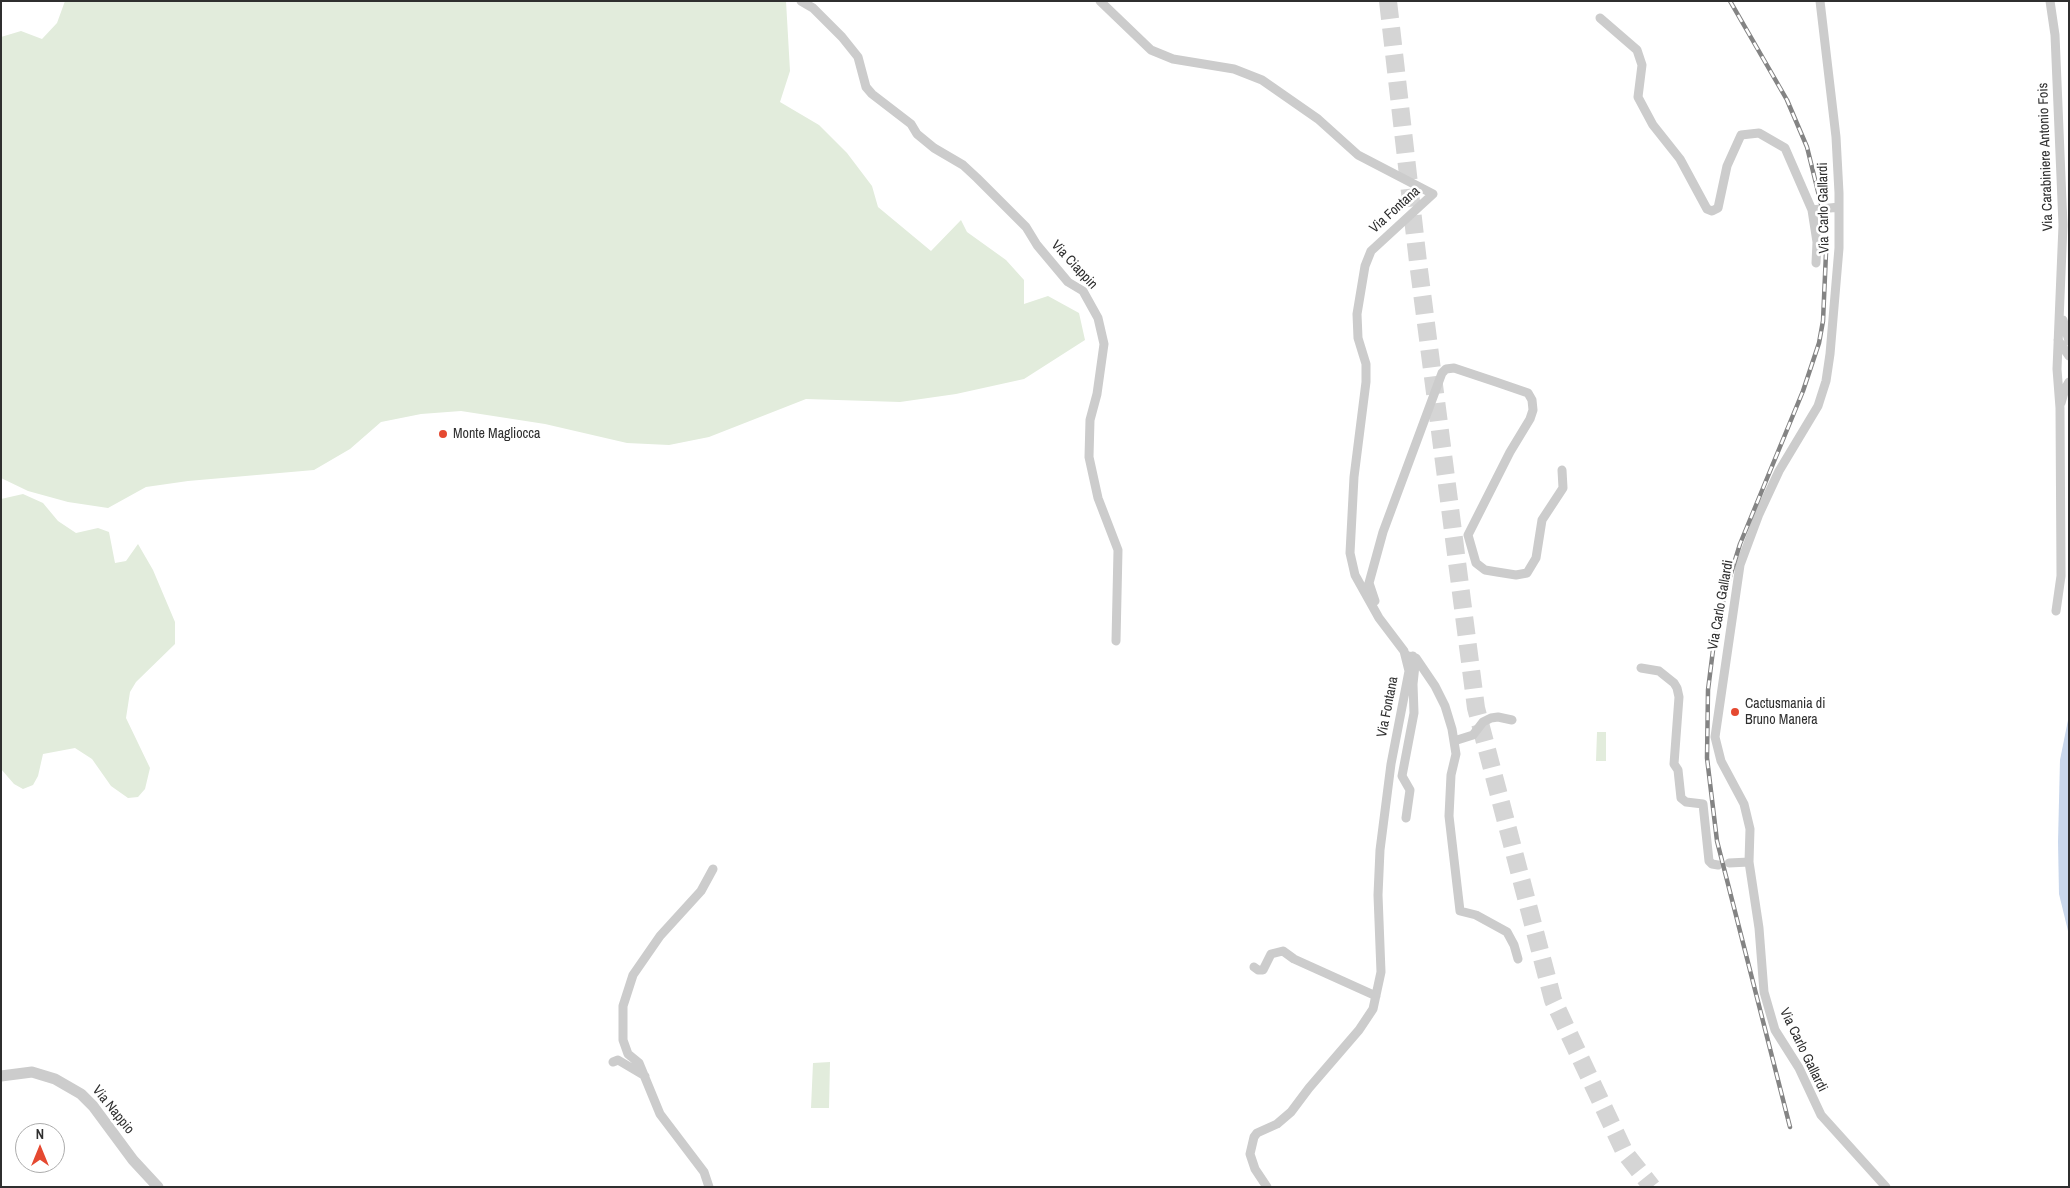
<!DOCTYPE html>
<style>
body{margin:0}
#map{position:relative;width:2070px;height:1188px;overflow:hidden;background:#fff;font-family:"Archivo Narrow",sans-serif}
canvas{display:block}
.frame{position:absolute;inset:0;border:2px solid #2f2f2f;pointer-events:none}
.north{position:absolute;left:15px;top:1123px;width:50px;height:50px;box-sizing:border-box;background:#fff;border:1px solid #acacac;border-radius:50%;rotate:0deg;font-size:14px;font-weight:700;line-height:20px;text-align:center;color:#2f2f2f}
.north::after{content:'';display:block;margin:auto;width:18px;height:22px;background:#e54931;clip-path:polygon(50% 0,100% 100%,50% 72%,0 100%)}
</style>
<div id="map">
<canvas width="2070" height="1188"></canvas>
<div class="frame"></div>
<div class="north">N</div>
</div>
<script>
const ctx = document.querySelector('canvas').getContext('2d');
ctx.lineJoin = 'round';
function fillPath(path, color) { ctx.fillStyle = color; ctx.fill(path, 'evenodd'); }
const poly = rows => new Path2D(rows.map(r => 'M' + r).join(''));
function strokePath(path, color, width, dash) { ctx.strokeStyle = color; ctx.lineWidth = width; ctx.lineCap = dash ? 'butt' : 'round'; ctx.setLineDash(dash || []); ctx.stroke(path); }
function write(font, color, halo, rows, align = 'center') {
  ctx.font = font + ' "Archivo Narrow",sans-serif'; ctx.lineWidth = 5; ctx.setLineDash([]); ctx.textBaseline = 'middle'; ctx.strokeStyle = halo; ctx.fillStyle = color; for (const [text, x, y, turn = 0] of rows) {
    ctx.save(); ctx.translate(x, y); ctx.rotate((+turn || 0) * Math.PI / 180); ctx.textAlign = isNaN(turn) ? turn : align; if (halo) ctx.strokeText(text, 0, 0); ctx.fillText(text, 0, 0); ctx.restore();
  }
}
fillPath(poly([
 [65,1,786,1,790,71,780,102,819,125,847,153,872,186,878,207,931,251,961,220,967,232,1006,260,1024,280,1024,304,1048,296,1079,313,1085,340,1024,379,956,394,900,402,806,399,709,437,669,445,627,443,545,424,461,411,421,414,381,422,350,449,314,470,188,481,146,487,108,508,68,502,28,491,1,478,1,37,21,31,42,39,57,23],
 [23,494,43,503,58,521,76,533,98,528,109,532,115,563,126,561,138,544,153,570,175,622,175,644,136,682,130,692,126,718,150,768,145,789,138,797,128,798,111,786,92,759,75,748,43,754,38,776,33,785,23,789,14,784,1,769,1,499],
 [1597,732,1606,732,1606,761,1596,761],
 [830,1062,829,1108,811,1108,813,1063]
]), '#e2ecdc');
fillPath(poly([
 [2069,715,2069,935,2059,894,2058,842,2060,760]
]), '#c9d7ec');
strokePath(poly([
 [1388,1,1418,262,1476,708,1553,1000,1625,1153,1652,1187]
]), '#d5d5d5', 18, [18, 9]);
strokePath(poly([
 [801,1,813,8,842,37,858,57,866,87,872,94,911,124,917,134,934,148,963,165,977,178,1026,227,1037,245,1068,282,1083,291,1098,318,1104,344,1097,394,1090,420,1089,457,1098,498,1118,550,1116,641],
 [1100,1,1151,50,1173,59,1234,69,1262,80,1318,119,1358,155,1433,194,1371,251,1365,266,1357,314,1358,338,1366,364,1366,382,1354,477,1350,553,1355,575,1379,618,1404,651,1409,671,1391,764,1380,850,1378,895,1381,972,1373,1009,1359,1030,1309,1088,1291,1112,1277,1124,1257,1133,1254,1137,1250,1154,1255,1169,1267,1187],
 [1820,1,1836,137,1839,193,1839,248,1830,354,1826,381,1818,406,1779,471,1759,514,1740,565,1715,737,1721,761,1744,804,1750,829,1749,862,1759,928,1764,992,1775,1030,1799,1068,1821,1115,1886,1187],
 [2050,1,2055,35,2063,225,2057,369,2060,408,2061,576,2056,611],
 [1600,18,1637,50,1642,65,1638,97,1653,125,1680,159,1707,209,1712,211,1718,208,1727,166,1741,135,1759,133,1785,148,1812,210,1817,242,1816,263],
 [1812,210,1839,207],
 [2063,320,2069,341],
 [2058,340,2069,356],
 [2061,403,2065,389,2069,382],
 [1375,601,1369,583,1383,532,1442,373,1446,369,1454,368,1496,382,1528,393,1532,400,1533,410,1530,419,1510,452,1468,535,1476,563,1485,570,1497,572,1516,575,1527,573,1536,558,1542,520,1563,488,1562,470],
 [1406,658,1409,656,1416,658,1435,686,1445,706,1452,729,1456,754,1451,775,1449,816,1460,911,1476,915,1507,932,1514,945,1518,959],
 [1641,668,1659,671,1674,683,1677,688,1679,697,1674,764,1678,770,1681,798,1686,802,1703,804,1709,861,1712,864,1718,865],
 [1454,741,1473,735,1483,722,1491,718,1498,717,1512,720],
 [1406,818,1410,790,1402,776,1414,713,1413,684,1415,665,1413,656],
 [1729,863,1749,862],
 [1254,967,1258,970,1263,970,1271,954,1283,951,1294,959,1376,996],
 [613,1062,618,1060,645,1076],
 [709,1187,704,1172,660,1114,639,1063,628,1054,623,1040,623,1006,633,975,660,936,701,891,713,869]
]), '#ccc', 9);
strokePath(poly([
 [1,1076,32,1072,55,1079,81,1094,93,1106,133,1160,158,1187]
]), '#ccc', 11);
const rail = poly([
 [1730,1,1787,100,1807,147,1823,212,1826,253,1823,321,1819,343,1803,391,1740,544,1725,593,1714,642,1708,690,1707,758,1717,841,1790,1127]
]);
strokePath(rail, '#848484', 4.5);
strokePath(rail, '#fff', 2.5, [8]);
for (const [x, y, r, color] of [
 [443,434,5,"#e54931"],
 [1735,712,5,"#e54931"]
]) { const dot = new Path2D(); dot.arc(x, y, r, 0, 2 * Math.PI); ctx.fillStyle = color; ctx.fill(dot); strokePath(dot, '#fff', 2); }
write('14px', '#2f2f2f', '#fff', [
 ["Via Carabiniere Antonio Fois",2046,157,-92],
 ["Via Carlo Gallardi",1824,208,-91],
 ["Via Fontana",1395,210,-42],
 ["Via Ciappin",1074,265,47],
 ["Via Carlo Gallardi",1721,605,-80],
 ["Via Fontana",1388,707,-79],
 ["Via Carlo Gallardi",1803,1050,64],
 ["Via Nappio",113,1110,51]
]);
write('14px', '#2f2f2f', '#fff', [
 ["Monte Magliocca",453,434],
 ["Cactusmania di",1745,704],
 ["Bruno Manera",1745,720]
], 'left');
</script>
